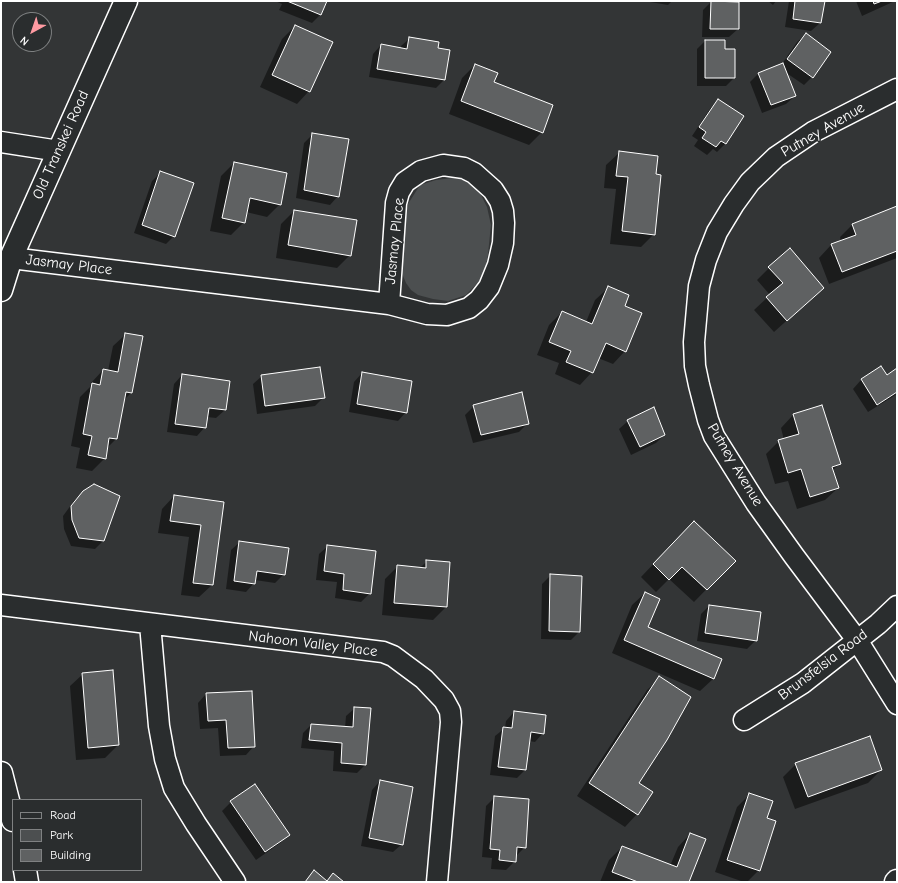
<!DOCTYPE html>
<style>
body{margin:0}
#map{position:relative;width:898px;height:883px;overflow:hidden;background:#333536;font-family:"Comic Neue",sans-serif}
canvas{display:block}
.frame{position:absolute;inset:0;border:2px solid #fff;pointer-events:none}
.legend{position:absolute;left:12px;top:799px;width:130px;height:72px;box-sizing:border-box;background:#2a2d2e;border:1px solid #7f8182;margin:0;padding:5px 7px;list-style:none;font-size:12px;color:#fff}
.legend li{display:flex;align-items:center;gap:8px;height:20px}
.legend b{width:20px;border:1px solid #7f8182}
.north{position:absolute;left:12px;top:12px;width:40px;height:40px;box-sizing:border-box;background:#2a2d2e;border:1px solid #7f8182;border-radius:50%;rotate:220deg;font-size:11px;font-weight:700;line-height:16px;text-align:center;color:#fff}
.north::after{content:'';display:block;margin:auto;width:14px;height:18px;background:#ff9aa2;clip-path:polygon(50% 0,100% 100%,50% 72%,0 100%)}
</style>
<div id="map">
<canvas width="898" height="883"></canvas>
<div class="frame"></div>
<ul class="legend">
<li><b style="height:5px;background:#2a2d2e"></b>Road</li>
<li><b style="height:11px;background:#4c4f50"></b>Park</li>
<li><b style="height:11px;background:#5f6162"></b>Building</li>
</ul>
<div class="north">N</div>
</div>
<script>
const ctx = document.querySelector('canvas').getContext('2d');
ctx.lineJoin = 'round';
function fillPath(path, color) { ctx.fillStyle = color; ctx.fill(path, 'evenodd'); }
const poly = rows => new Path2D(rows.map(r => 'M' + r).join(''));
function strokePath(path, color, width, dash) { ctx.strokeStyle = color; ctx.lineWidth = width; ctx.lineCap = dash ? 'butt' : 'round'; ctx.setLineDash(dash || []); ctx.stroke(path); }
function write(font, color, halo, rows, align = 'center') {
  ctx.font = font + ' "Comic Neue",sans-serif'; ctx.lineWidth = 3; ctx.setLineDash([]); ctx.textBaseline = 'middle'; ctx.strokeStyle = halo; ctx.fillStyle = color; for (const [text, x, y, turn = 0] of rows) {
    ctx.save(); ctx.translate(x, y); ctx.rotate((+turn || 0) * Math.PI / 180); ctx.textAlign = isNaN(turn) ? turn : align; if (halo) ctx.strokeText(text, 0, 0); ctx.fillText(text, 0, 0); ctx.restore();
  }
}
fillPath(poly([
 [452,178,466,180,479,191,487,207,491,225,488,254,485,275,466,295,448,301,433,299,418,295,411,290,406,283,398,264,401,235,408,204,420,185,436,180]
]), '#4c4f50');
fillPath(poly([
 [275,1,326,1,320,15,312,23,279,10,282,4],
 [644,1,672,1,668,5],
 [768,1,776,1,773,5],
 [789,1,824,1,820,23,811,31,785,27],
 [856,1,895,1,862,16],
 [711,2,738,3,738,29,729,37,702,37,703,10],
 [295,26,309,91,297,104,260,87,282,39],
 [806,34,812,77,804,85,785,72,795,96,786,104,762,113,750,82,758,74,782,64,797,42],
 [410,38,437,49,444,80,436,88,369,77,373,54,381,45,401,49,401,46],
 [705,41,724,41,724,50,734,78,726,86,697,86,697,49],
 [475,65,542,132,529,145,449,114,462,78],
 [718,100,725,144,717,152,713,149,707,155,694,146,698,140,692,136,710,109],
 [313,134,338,196,330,205,296,198,304,143],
 [619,153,655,175,654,234,641,247,610,244,616,189,604,188,606,165],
 [234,163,280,204,267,217,246,212,244,222,231,235,210,231,221,176],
 [161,172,174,236,166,244,134,233,152,181],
 [897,207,897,258,829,284,819,258,831,245,841,241,840,237,852,225],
 [294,211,350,255,337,268,276,258,281,224],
 [769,268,823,288,774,332,754,310,770,295,757,280],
 [608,288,624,306,625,351,613,364,598,358,592,372,580,385,555,374,559,363,537,355,549,325,562,312,586,322,595,300],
 [126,334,131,393,124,400,116,439,106,449,105,458,92,471,76,468,80,448,71,446,80,397,90,387,91,383,103,370,108,371,113,346],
 [881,368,886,376,897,369,897,394,868,412,853,389,861,380],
 [362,373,406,412,398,421,349,412,354,382],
 [182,375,228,382,225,410,216,418,207,417,205,427,197,436,167,432,174,384],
 [262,376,323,398,315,406,257,414,253,384],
 [474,406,527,424,519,432,473,443,465,415],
 [821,406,839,464,832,471,838,488,825,500,797,509,788,481,775,484,766,454,779,441,784,440,781,428,793,415],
 [628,421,664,435,656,443,631,455,619,429],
 [83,492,103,541,95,549,71,546,64,529,63,516,74,501],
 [174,496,223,503,212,585,199,597,181,595,189,537,158,533,162,509],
 [681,535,734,561,694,602,669,579,656,592,641,577],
 [240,542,284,574,275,583,255,580,254,583,246,592,226,589,231,550],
 [328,546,370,593,361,602,335,598,337,582,316,580,319,554],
 [427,561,449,563,446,607,433,620,382,615,385,579,398,566,420,568],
 [551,575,579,632,571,640,541,639,542,584],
 [645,593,647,627,721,660,713,679,700,691,612,653,632,605],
 [709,606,756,640,747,649,697,641,701,614],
 [83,674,118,745,105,758,76,760,70,686],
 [660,678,638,783,637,814,625,827,577,796,647,690],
 [206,694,254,746,246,755,220,756,218,728,200,729,198,703],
 [355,708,365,765,357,773,333,771,334,751,301,748,303,733,311,725,345,728,346,716],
 [514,712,543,733,535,742,529,741,525,770,517,778,490,775,495,736,505,728,506,721],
 [796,764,881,770,868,783,795,809,783,777],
 [380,781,402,844,393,852,361,846,372,790],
 [254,786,288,835,280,843,256,860,222,811,231,802],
 [749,795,766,819,759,870,747,882,744,882,715,872,737,807],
 [494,798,525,847,516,856,515,861,506,870,491,869,492,858,482,857,486,806],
 [690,834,688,882,600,882,609,860,622,847,670,866,678,847]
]), '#0007');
const building = poly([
 [287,1,327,1,321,15,287,1],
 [711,1,739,2,739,29,710,29,711,1],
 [795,1,825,1,821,23,793,19,795,1],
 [873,1,882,1,874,4,873,1],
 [295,25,333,42,310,92,272,75,295,25],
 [806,33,831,52,813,78,787,59,806,33],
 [409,37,439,42,438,48,450,50,445,80,377,69,381,44,407,49,409,37],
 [705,40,725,40,725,49,735,49,735,78,705,78,705,40],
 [783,63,796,96,771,105,758,73,783,63],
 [475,64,498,73,494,82,553,105,543,133,461,101,475,64],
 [718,99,744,116,726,144,721,141,716,147,702,138,706,132,699,127,718,99],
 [312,133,349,139,339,197,304,190,312,133],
 [619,151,658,156,656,174,661,175,655,235,622,231,628,177,616,176,619,151],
 [234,162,287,173,281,205,250,198,245,223,222,218,234,162],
 [160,171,194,183,175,237,142,225,160,171],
 [897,206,897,251,842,272,831,244,856,235,852,224,897,206],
 [294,210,357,220,351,256,288,245,294,210],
 [790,248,824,288,787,321,766,297,783,283,768,267,790,248],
 [608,286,629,295,625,306,642,313,626,352,606,343,593,373,566,362,571,351,549,342,562,311,592,324,608,286],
 [125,333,143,336,132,393,126,392,117,439,109,438,106,459,88,455,92,436,83,434,92,383,100,385,103,369,118,372,125,333],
 [881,366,887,375,897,368,897,392,877,405,861,379,881,366],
 [320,367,325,398,265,406,261,375,320,367],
 [362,372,412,381,407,413,357,404,362,372],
 [182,374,230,381,226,410,209,408,206,428,175,424,182,374],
 [522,392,529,424,481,435,473,405,522,392],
 [822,405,841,464,832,467,839,488,810,497,801,469,788,473,778,440,799,434,793,414,822,405],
 [654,407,665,435,640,447,627,420,654,407],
 [94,484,120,496,104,541,79,538,72,520,71,506,83,491,94,484],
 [174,495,224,502,213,585,193,583,201,525,170,521,174,495],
 [694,521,736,561,707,590,682,567,669,580,653,564,694,521],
 [239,541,289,548,285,575,257,571,255,584,234,581,239,541],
 [327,545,376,551,371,594,343,590,344,574,324,571,327,545],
 [426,560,450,562,447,607,394,603,397,565,426,568,426,560],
 [550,574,582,576,580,632,549,631,550,574],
 [645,592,660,599,648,627,722,659,714,679,624,640,645,592],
 [709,605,761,612,757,641,705,633,709,605],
 [113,670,119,745,88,748,82,673,113,670],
 [659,676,691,697,667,740,639,783,653,792,638,815,589,783,659,676],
 [252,691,255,747,228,748,226,720,208,721,206,693,252,691],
 [354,707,371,708,366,765,341,763,342,743,309,740,311,724,353,727,354,707],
 [514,711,546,715,544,734,531,732,526,770,498,767,503,727,512,728,514,711],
 [870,736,882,770,808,797,795,763,870,736],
 [380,780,413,787,403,845,369,838,380,780],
 [255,784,290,835,265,852,230,801,255,784],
 [749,793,773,801,767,818,776,821,760,871,727,860,749,793],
 [494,796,529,799,526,848,517,847,516,862,499,860,500,850,490,849,494,796],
 [690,833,706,839,689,882,638,882,612,872,622,846,677,867,690,833],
 [314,870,327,881,333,873,344,882,305,882,314,870]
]);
fillPath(building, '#5f6162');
strokePath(building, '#fff', 1);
const street = poly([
 [897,89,813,132,776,157,750,182,734,204,717,232,706,260,699,286,694,342,695,366,699,385,708,420,714,436,756,503,794,556,857,640,897,704],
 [1,142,59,151],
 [11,258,389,304,427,314,447,315,469,308,479,300,489,287,498,265,503,243,504,223,503,211,500,201,493,190,474,173,464,168,443,165,421,171,405,182,399,192,396,203,389,304],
 [1,605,383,652,393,656,424,679,444,700,450,711,451,722,437,882],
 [150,624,159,726,165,759,174,788,196,824,235,882],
 [744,720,803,683,878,624,897,606]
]);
const secondary = poly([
 [1,290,11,258,126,1],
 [1,773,13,820],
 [25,870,27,882]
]);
const highway = poly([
 [896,882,897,881]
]);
strokePath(street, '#fff', 23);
strokePath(secondary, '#fff', 25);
strokePath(highway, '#fff', 25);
strokePath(street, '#2a2d2e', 20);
strokePath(secondary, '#2a2d2e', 22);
strokePath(highway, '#2a2d2e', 22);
write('15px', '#fff', '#2a2d2e', [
 ["Putney Avenue",823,130,-30],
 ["Old Transkei Road",61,145,-66],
 ["Jasmay Place",395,241,-84],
 ["Jasmay Place",69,265,7],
 ["Putney Avenue",735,465,59],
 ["Nahoon Valley Place",313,644,7],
 ["Brunsfelsia Road",823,665,-37]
]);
</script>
